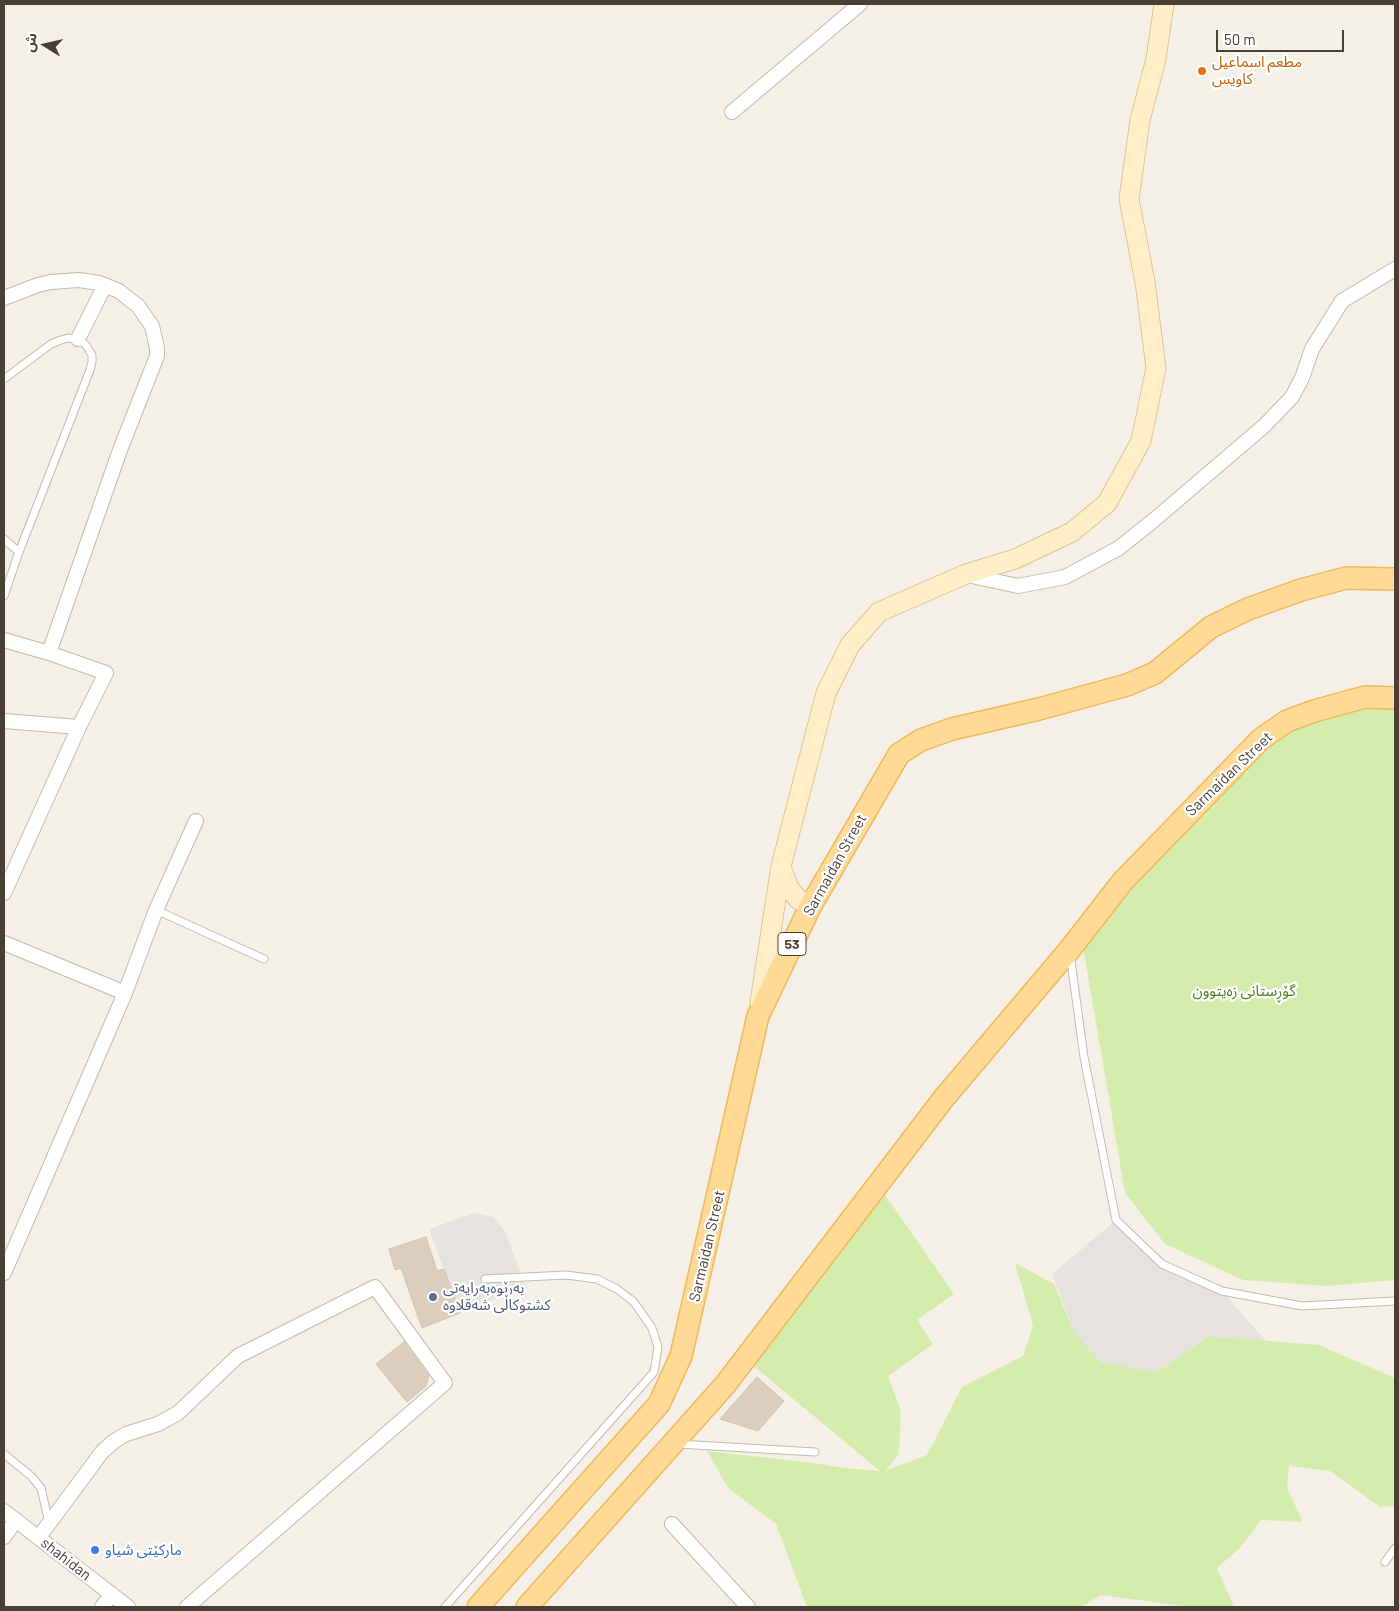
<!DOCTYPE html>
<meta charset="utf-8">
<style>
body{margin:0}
#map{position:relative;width:1399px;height:1611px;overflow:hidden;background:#f5f0e7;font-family:Barlow,"Noto Sans Arabic",sans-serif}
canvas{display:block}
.frame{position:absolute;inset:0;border:5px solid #494035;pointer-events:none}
.north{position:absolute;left:20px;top:20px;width:50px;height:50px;-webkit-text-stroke:4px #fff;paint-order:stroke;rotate:280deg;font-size:14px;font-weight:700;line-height:20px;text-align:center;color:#494035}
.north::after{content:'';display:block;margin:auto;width:18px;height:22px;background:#494035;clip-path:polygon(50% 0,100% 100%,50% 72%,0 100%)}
.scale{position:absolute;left:1216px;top:30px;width:128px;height:22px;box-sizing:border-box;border:2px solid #494035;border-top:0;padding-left:6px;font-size:15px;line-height:18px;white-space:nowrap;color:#494035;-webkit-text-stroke:4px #fff;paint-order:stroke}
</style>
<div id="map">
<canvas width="1399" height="1611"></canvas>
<div class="frame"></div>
<div class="north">ش</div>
<div class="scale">50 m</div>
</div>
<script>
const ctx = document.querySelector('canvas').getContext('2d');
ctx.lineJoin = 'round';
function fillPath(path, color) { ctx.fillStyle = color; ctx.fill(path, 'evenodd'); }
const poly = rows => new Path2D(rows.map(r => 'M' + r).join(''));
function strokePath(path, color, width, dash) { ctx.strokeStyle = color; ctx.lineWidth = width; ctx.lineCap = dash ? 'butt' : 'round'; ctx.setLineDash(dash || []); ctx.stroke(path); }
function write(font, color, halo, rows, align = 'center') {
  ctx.font = font + ' Barlow,"Noto Sans Arabic",sans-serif'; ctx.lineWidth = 4.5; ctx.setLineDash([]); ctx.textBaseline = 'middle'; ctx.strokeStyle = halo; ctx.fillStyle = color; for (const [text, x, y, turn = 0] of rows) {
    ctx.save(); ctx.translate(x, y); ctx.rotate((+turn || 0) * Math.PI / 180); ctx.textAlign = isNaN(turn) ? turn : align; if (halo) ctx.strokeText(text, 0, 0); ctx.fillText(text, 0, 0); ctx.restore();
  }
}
fillPath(poly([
 [1358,705,1395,708,1395,1280,1328,1286,1243,1280,1165,1244,1125,1193,1083,947,1179,828,1290,723],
 [883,1192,954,1294,917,1320,933,1344,888,1376,901,1411,899,1454,885,1471,927,1455,962,1387,1023,1356,1033,1326,1015,1263,1054,1284,1075,1334,1157,1372,1209,1336,1319,1345,1395,1378,1395,1506,1380,1507,1330,1471,1289,1466,1287,1488,1303,1522,1261,1520,1240,1548,1217,1568,1234,1607,1190,1607,1101,1595,1081,1607,807,1607,776,1524,728,1488,707,1451,814,1463,844,1468,880,1471,745,1359]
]), '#d4edac');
fillPath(poly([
 [474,1213,493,1217,505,1231,526,1288,460,1313,429,1229],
 [1116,1220,1162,1264,1222,1291,1266,1341,1209,1336,1157,1372,1102,1363,1075,1334,1052,1274]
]), '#e6e3df');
const building = poly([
 [426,1237,437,1271,444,1269,460,1313,422,1328,401,1268,395,1270,389,1249,426,1237],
 [404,1342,429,1376,426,1386,407,1402,376,1364,404,1342],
 [757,1377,784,1401,758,1431,720,1419,757,1377]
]);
fillPath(building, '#dbcebe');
strokePath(building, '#d3c2ae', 1);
const lane = poly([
 [4,379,51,344,61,340,68,338,78,339,86,345,92,355,92,362,90,370,19,552,4,596],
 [4,539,19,552],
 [156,910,264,959],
 [1070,954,1084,1057,1116,1220,1162,1264,1222,1291,1302,1306,1395,1301],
 [678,1444,815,1452],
 [4,1454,31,1476,41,1488,49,1523],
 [1385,1562,1395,1548],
 [445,1607,654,1372,658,1347,652,1328,634,1302,617,1289,597,1279,566,1275,485,1279]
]);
const street = poly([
 [732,112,860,4],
 [4,298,38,285,51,282,79,280,99,283,119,291,138,306,152,326,157,348,157,356,120,450,49,653],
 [78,339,105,285],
 [967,575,1018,586,1065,577,1119,548,1154,520,1264,426,1292,397,1302,378,1312,349,1342,301,1395,269],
 [4,640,49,653,106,673,79,727,4,893],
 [4,721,79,727],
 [4,943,125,993,156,910,196,821],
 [4,1273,125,993],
 [4,1511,128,1607],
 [672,1524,748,1607],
 [4,1537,16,1520],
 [39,1537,102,1452,113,1442,126,1434,158,1424,178,1413,238,1356,375,1287,445,1383,187,1607],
 [102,1607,112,1594]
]);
const secondary = poly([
 [781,867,789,888,798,899,810,907],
 [760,1002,781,866,826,693,850,645,879,612,966,574,1015,559,1072,532,1107,503,1141,441,1156,368,1145,282,1129,199,1140,120,1156,59,1164,4]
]);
const primary = poly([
 [478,1607,659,1404,681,1356,758,1016,810,907,899,754,921,740,952,729,1039,709,1127,685,1155,673,1211,627,1248,609,1301,590,1346,578,1395,579],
 [527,1607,725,1385,944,1098,1070,949,1123,881,1261,739,1287,721,1314,711,1365,697,1395,698]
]);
strokePath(lane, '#c5baac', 9);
strokePath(street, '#c5baac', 16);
strokePath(secondary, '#dcc595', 21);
strokePath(primary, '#efb95c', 24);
strokePath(lane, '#fff', 7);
strokePath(street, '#fff', 14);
strokePath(secondary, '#ffeec7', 19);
strokePath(primary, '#ffda96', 21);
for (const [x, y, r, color] of [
 [1202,71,5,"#e8710a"],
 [433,1297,5,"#5c6f8a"],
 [95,1550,5,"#3f7fe0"]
]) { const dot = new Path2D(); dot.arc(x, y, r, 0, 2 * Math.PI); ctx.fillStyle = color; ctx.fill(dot); strokePath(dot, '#fff', 2); }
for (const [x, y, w] of [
 [792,944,28]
]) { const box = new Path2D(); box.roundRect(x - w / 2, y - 11.5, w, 23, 4); ctx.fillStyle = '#fff'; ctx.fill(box); strokePath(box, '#494035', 1); }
write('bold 14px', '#494035', null, [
 ["53",792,944]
]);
write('15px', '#c56008', '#fff', [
 ["مطعم اسماعیل",1212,62],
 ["کاویس",1212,79]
], 'left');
write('15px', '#494035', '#fff', [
 ["Sarmaidan Street",1229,774,-44],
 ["Sarmaidan Street",835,865,-61],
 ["Sarmaidan Street",707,1246,-77],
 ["shahidan",66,1559,38]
]);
write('15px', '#4c8122', '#fff', [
 ["گۆڕستانی زەیتوون",1244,991]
]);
write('15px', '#4e5e75', '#fff', [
 ["بەڕێوەبەرایەتی",443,1288],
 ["کشتوکاڵی شەقلاوە",443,1305]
], 'left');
write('15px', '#366cbe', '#fff', [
 ["مارکێتی شیاو",105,1550]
], 'left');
</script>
